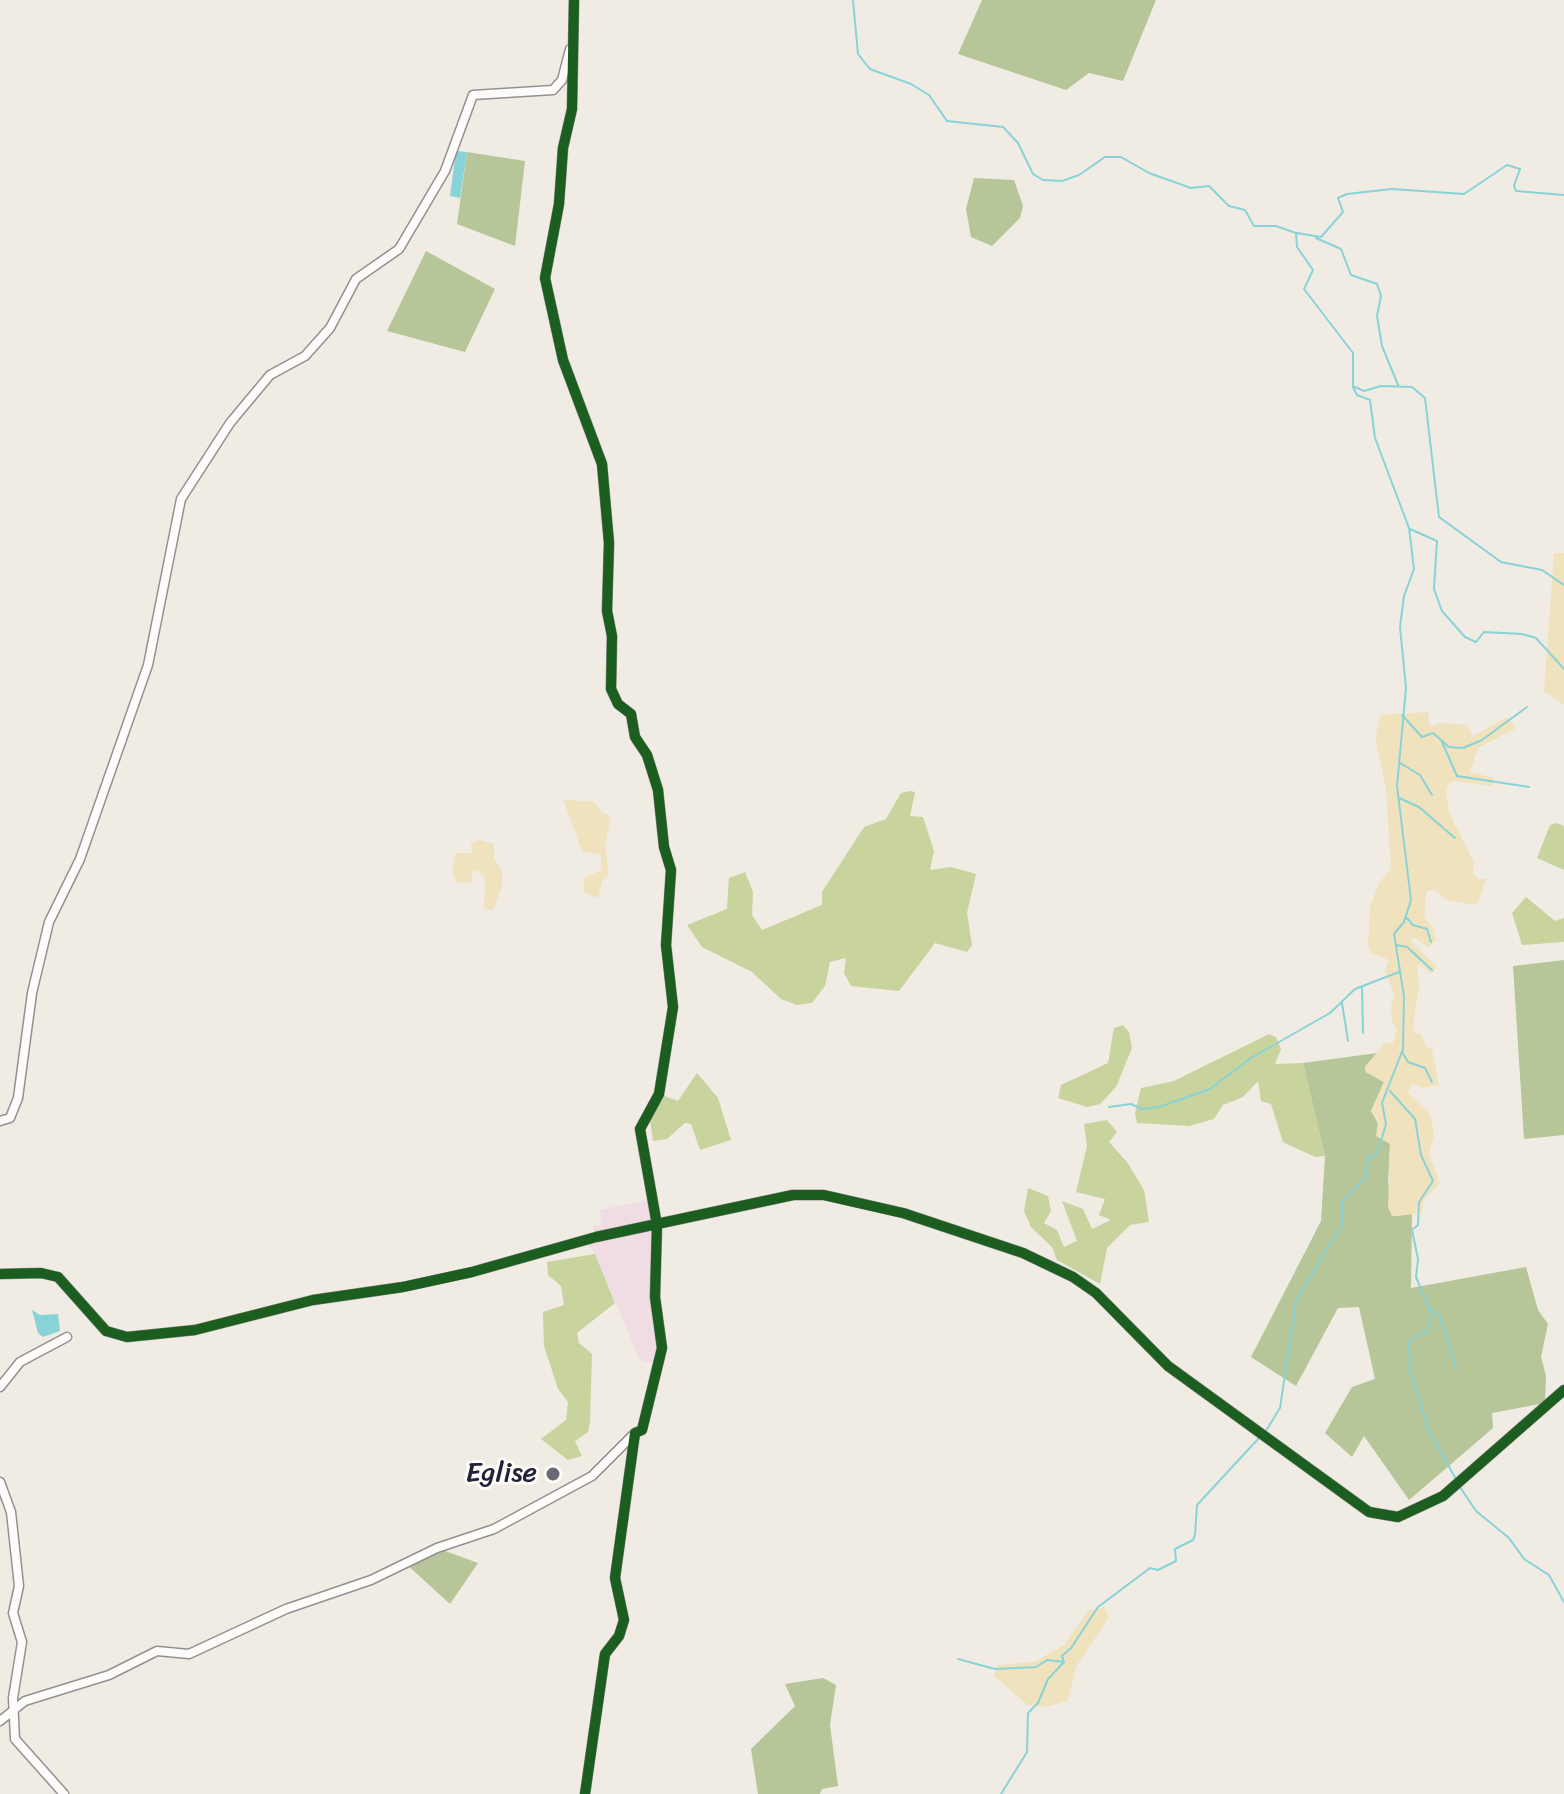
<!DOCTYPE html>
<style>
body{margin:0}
canvas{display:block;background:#f0ece3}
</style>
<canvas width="1564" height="1794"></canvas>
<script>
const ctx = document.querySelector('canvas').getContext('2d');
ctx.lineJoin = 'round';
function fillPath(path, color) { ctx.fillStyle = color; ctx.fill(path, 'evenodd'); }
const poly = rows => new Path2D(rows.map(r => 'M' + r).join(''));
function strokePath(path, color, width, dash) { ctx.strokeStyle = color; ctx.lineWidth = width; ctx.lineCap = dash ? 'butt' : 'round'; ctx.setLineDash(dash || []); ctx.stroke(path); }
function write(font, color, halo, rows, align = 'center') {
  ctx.font = font + ' Sriracha,sans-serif'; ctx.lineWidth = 6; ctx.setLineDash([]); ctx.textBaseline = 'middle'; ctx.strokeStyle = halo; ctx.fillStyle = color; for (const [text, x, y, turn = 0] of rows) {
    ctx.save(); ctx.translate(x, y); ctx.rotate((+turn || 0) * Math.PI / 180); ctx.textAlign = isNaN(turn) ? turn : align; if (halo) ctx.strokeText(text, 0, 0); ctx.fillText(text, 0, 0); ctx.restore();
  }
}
fillPath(poly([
 [654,1198,655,1297,660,1365,640,1360,595,1254,584,1240,595,1237,593,1225,601,1225,600,1210]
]), '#f0dde4');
fillPath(poly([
 [910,791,915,792,910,816,923,817,934,851,930,870,951,867,976,874,967,913,972,945,967,952,935,943,899,991,851,986,844,973,846,958,830,962,825,986,812,1003,797,1005,781,999,752,972,702,947,687,925,727,909,729,878,745,872,753,892,752,915,762,930,822,905,822,892,864,827,886,819,901,793],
 [1557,823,1564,826,1564,870,1537,858,1550,825],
 [1526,897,1555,921,1564,918,1564,942,1522,945,1512,913],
 [1123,1025,1129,1032,1132,1048,1116,1087,1100,1104,1087,1107,1058,1098,1061,1085,1108,1063,1114,1028],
 [1269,1034,1276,1037,1281,1049,1275,1064,1303,1063,1325,1156,1315,1157,1283,1142,1271,1104,1261,1101,1258,1081,1243,1097,1223,1105,1214,1119,1189,1126,1137,1123,1135,1113,1141,1088,1174,1081],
 [697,1073,718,1098,731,1140,700,1150,691,1124,685,1123,667,1139,653,1141,649,1113,659,1094,678,1101],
 [1107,1120,1117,1132,1109,1142,1127,1162,1144,1190,1149,1222,1130,1225,1107,1248,1100,1284,1057,1260,1052,1247,1031,1227,1024,1211,1028,1188,1048,1196,1051,1211,1044,1223,1057,1230,1064,1247,1077,1241,1062,1201,1083,1209,1092,1229,1111,1220,1099,1215,1105,1199,1076,1192,1087,1146,1084,1124],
 [595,1254,615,1303,577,1333,579,1343,592,1354,590,1421,588,1432,575,1441,582,1456,568,1460,541,1439,566,1420,568,1402,558,1389,544,1346,543,1312,564,1305,561,1286,548,1275,547,1262]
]), '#c8d39e');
fillPath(poly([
 [982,0,1156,0,1123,81,1089,73,1066,90,958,54],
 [467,152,525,161,515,246,457,224],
 [974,178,1014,180,1023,206,1020,218,992,246,971,237,966,209],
 [426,251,495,289,465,352,387,331],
 [1564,960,1564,1135,1524,1139,1513,966],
 [1377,1053,1365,1067,1366,1072,1384,1082,1371,1111,1390,1144,1388,1182,1392,1216,1412,1214,1411,1288,1526,1267,1538,1310,1548,1324,1541,1357,1546,1376,1545,1403,1492,1413,1493,1428,1409,1500,1364,1436,1352,1457,1325,1433,1352,1387,1375,1379,1359,1307,1338,1308,1296,1386,1251,1357,1321,1221,1325,1156,1303,1063],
 [437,1548,478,1563,450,1604,404,1562],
 [823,1678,836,1685,830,1725,838,1786,822,1789,820,1794,758,1794,751,1749,795,1706,785,1684]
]), '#b6c698');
fillPath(poly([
 [1554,553,1564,553,1564,705,1544,691],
 [1428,712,1430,727,1440,723,1466,725,1474,736,1507,717,1516,728,1478,748,1470,772,1494,778,1492,786,1456,781,1449,783,1446,792,1449,812,1474,863,1473,873,1478,879,1486,879,1477,905,1446,900,1434,889,1426,892,1424,917,1433,928,1436,941,1427,947,1414,937,1411,941,1437,967,1431,974,1419,963,1417,966,1419,985,1413,1027,1415,1033,1421,1034,1426,1047,1432,1049,1439,1085,1423,1088,1412,1084,1408,1093,1430,1114,1434,1135,1429,1154,1440,1183,1424,1199,1422,1213,1397,1216,1392,1216,1388,1207,1390,1144,1376,1136,1378,1120,1371,1111,1384,1082,1366,1072,1365,1067,1385,1043,1393,1043,1397,1029,1392,1022,1391,1005,1395,997,1385,970,1389,960,1371,953,1368,946,1370,907,1379,883,1391,869,1386,788,1375,737,1381,715],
 [563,799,594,802,601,812,611,816,605,846,609,874,602,881,598,898,583,892,585,877,602,870,601,855,582,851],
 [480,840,494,844,494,858,502,871,502,886,493,910,484,909,485,879,478,870,473,872,471,883,456,882,452,869,456,853,472,853,471,843],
 [1104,1607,1109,1617,1077,1665,1068,1701,1046,1707,1028,1705,994,1676,997,1665,1034,1662,1064,1645,1088,1611]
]), '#efe2bd');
fillPath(poly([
 [456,151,467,152,460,198,450,196],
 [32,1310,40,1315,58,1314,60,1331,43,1337,38,1333]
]), '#88d3d8');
strokePath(poly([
 [853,0,858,54,870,69,911,84,929,95,947,121,1003,127,1018,143,1033,174,1043,180,1062,181,1079,175,1105,157,1121,157,1149,173,1191,188,1209,186,1229,206,1245,210,1254,226,1276,226,1296,233,1297,247,1313,270,1304,289,1353,353,1353,387,1357,395,1370,400,1375,438,1409,528,1414,569,1404,596,1400,627,1406,688,1397,786,1411,900,1404,922,1394,934,1404,996,1403,1049,1382,1103,1386,1124,1377,1155,1369,1156,1365,1179,1343,1200,1342,1224,1296,1301,1280,1408,1264,1434],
 [1297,233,1321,237,1343,212,1338,198,1347,194,1392,189,1464,194,1507,165,1520,169,1514,186,1516,191,1564,195],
 [1316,238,1341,249,1351,275,1377,284,1381,296,1377,316,1382,346,1398,385],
 [1355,387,1364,391,1381,386,1412,387,1425,398,1439,517,1501,562,1542,570,1564,585],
 [1410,529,1437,541,1434,589,1442,611,1465,637,1476,642,1484,632,1522,634,1536,638,1564,669],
 [1402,715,1422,737,1433,733,1449,747,1463,748,1482,740,1527,707],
 [1442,742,1457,776,1529,787],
 [1400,763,1420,775,1432,795],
 [1399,798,1419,807,1455,838],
 [1407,918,1413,925,1427,929,1431,942],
 [1396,945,1407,947,1432,970],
 [1362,986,1363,1033],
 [1342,1003,1348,1041],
 [1402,1052,1408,1062,1425,1068,1432,1082],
 [1390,1091,1415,1119,1421,1155,1433,1181,1419,1202,1418,1225,1412,1230,1418,1259,1416,1277,1432,1315,1427,1332,1414,1336,1409,1344,1410,1372,1429,1431,1457,1481],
 [1109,1107,1131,1104,1142,1109,1159,1107,1210,1089,1251,1058,1330,1013,1355,989,1399,972],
 [1432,1310,1440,1315,1456,1369],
 [1460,1487,1476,1511,1509,1538,1524,1559,1549,1575,1564,1602],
 [958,1659,995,1669,1036,1667,1047,1660,1064,1662],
 [1001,1794,1027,1752,1028,1713,1038,1703,1048,1679,1064,1662,1062,1656,1071,1648,1098,1607,1150,1568,1158,1570,1176,1561,1175,1549,1193,1540,1195,1535,1197,1505,1259,1438]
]), '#88d3d8', 2);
const minor = poly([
 [574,0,572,109,563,148,559,204,545,278,563,360,602,464,609,543,607,611,612,636,611,689,618,704,631,714,635,737,647,755,658,790,664,847,671,870,666,945,673,1007,659,1094,640,1129,657,1225,655,1297,662,1348,642,1430,635,1433,615,1578,624,1620,619,1636,605,1654,585,1794],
 [0,1121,10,1118,18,1098,32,993,49,922,80,859,148,665,181,499,230,423,270,375,305,356,330,328,356,279,399,249,445,171,473,95,553,90,562,80,570,49],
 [0,1274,41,1273,58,1277,106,1331,127,1337,195,1330,313,1300,403,1287,472,1272,596,1237,793,1195,824,1195,903,1213,1023,1253,1073,1277,1096,1293,1168,1366,1369,1512,1398,1517,1443,1496,1564,1390],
 [0,1387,20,1362,67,1337],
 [0,1482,11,1512,19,1586,13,1613,22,1642,13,1698,15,1739,64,1794],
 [0,1721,25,1701,109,1675,157,1651,189,1654,286,1609,371,1580,437,1548,494,1529,592,1476,635,1433]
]);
strokePath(minor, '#939190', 11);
strokePath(minor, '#fdfcfb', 8);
strokePath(poly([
 [574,0,572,109,563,148,559,204,545,278,563,360,602,464,609,543,607,611,612,636,611,689,618,704,631,714,635,737,647,755,658,790,664,847,671,870,666,945,673,1007,659,1094,640,1129,657,1225,655,1297,662,1348,642,1430,635,1433,615,1578,624,1620,619,1636,605,1654,585,1794],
 [0,1274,41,1273,58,1277,106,1331,127,1337,195,1330,313,1300,403,1287,472,1272,596,1237,793,1195,824,1195,903,1213,1023,1253,1073,1277,1096,1293,1168,1366,1369,1512,1398,1517,1443,1496,1564,1390]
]), '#1b5e20', 10);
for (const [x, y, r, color] of [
 [553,1474,8,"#6a6976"]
]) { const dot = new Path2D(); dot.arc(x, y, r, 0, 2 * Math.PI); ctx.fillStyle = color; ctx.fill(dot); strokePath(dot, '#fdfcf7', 3); }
write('28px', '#22223b', '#fdfcf7', [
 ["Eglise",537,1474]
], 'right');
</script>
